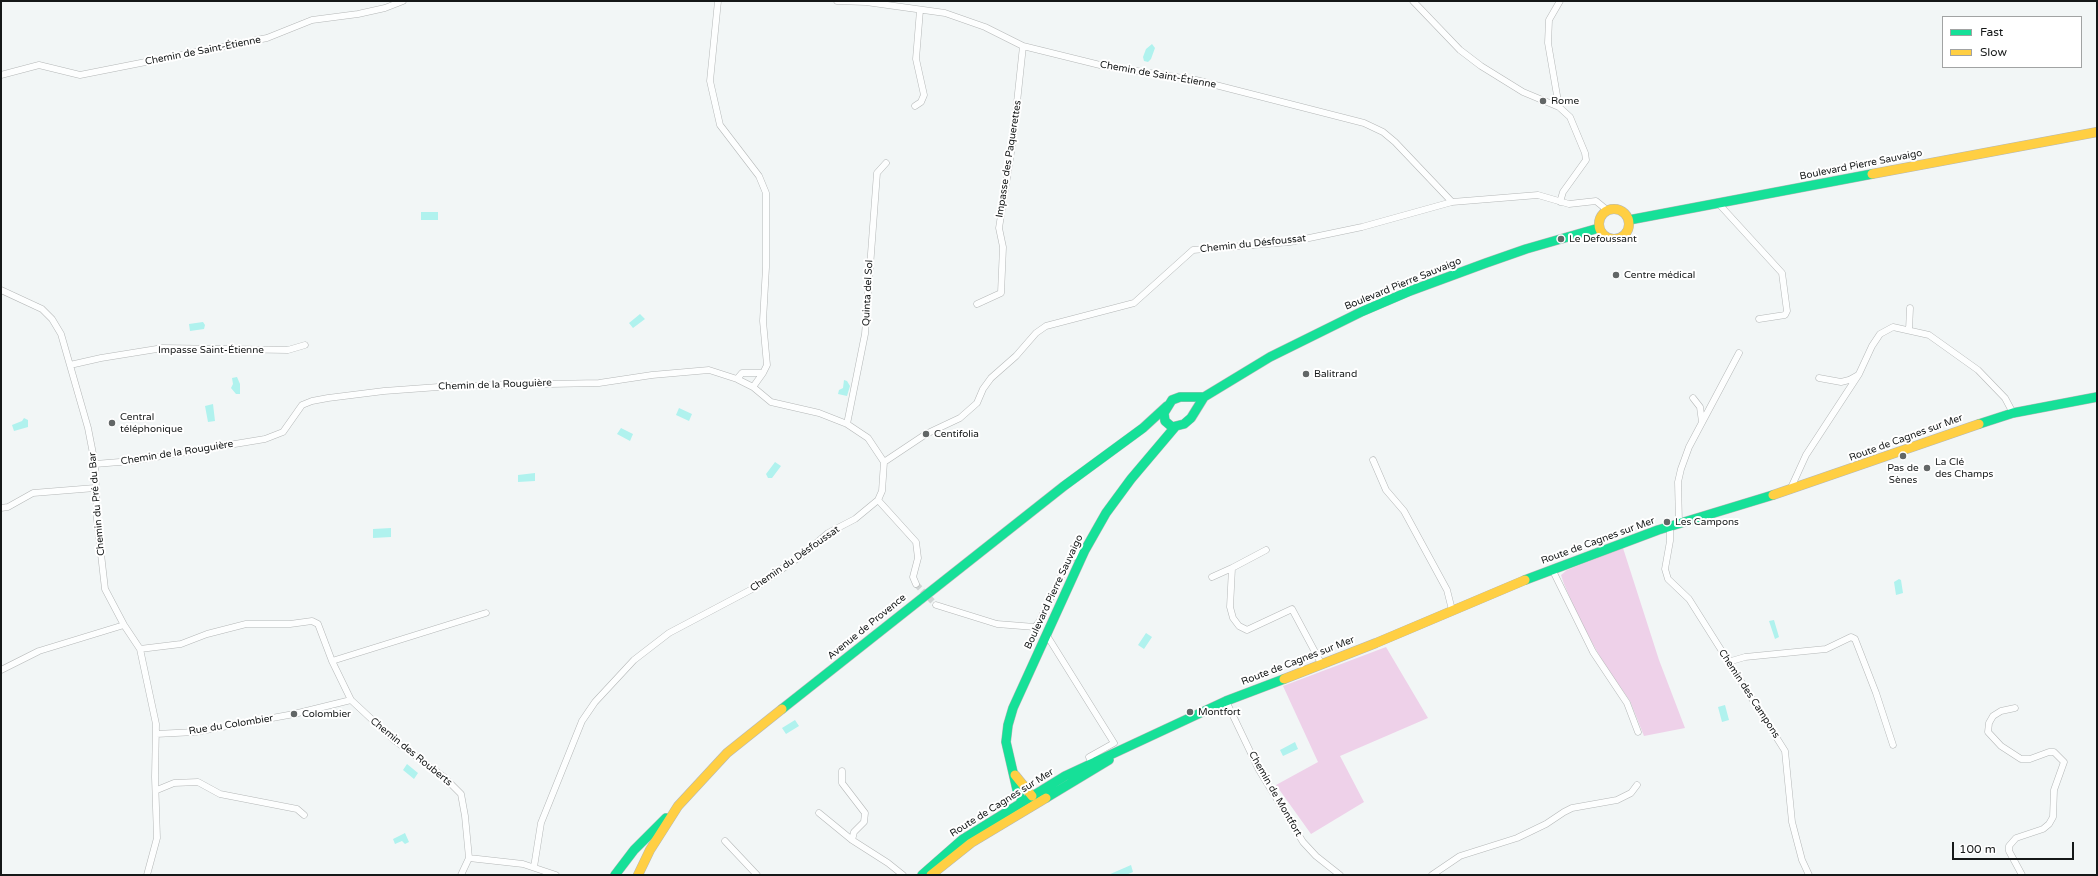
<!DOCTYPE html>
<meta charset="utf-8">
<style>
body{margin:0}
#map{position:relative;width:2098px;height:876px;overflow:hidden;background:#f2f6f6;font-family:"Varela Round",sans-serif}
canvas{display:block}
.frame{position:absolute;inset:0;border:2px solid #151818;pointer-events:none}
.legend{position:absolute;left:1942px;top:16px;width:140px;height:52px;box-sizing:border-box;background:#fff;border:1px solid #a1a3a3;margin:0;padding:5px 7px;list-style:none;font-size:12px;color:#151818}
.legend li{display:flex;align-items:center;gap:8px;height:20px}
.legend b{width:20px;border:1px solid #a1a3a3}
.scale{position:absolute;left:1952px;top:842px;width:122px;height:18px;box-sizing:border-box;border:2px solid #151818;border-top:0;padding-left:5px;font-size:12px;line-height:14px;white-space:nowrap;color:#151818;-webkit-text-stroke:3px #fff;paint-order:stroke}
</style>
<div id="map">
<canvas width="2098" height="876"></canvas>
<div class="frame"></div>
<ul class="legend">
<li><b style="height:5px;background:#16e098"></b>Fast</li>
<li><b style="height:5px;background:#ffcf43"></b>Slow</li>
</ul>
<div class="scale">100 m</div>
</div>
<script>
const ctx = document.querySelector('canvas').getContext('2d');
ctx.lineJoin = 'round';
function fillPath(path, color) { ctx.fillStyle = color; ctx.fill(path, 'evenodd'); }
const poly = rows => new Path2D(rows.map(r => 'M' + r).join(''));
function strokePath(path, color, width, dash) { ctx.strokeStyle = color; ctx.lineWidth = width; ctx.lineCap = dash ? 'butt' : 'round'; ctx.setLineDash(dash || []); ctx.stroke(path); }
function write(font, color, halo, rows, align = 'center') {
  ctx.font = font + ' "Varela Round",sans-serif'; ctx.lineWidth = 4; ctx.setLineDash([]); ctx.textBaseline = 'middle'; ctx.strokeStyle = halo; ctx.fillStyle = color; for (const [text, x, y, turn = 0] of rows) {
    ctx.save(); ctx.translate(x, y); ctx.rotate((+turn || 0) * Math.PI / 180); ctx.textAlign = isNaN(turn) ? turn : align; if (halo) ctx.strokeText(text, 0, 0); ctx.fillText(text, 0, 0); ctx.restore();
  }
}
fillPath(poly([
 [1623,548,1659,660,1685,728,1644,736,1630,701,1603,662,1580,621,1564,584,1561,575,1567,570],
 [1386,647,1428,718,1340,756,1364,802,1311,834,1276,785,1318,762,1283,686]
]), '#eed1e9');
fillPath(poly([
 [1152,44,1155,48,1151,59,1148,62,1144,61,1143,57,1146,49],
 [421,212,438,212,438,220,421,220],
 [640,314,645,319,633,328,629,323],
 [203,322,205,325,204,329,190,331,189,324],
 [237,377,240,384,240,394,236,394,231,388,233,384,232,378],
 [844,380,847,381,850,386,847,396,838,394,839,390,843,388],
 [213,404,215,421,208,422,205,406],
 [679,408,692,414,689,421,676,415],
 [24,418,28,420,28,427,14,431,12,425,22,421],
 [621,428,633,434,630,441,617,434],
 [775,462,781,466,772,478,768,478,766,474],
 [535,473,535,481,518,482,518,475],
 [391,528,391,537,373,538,373,529],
 [1899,579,1901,580,1903,593,1896,595,1894,582],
 [1774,620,1779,637,1775,639,1769,621],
 [1146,633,1152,637,1144,649,1138,645],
 [1725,705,1729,720,1722,722,1718,707],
 [795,720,799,726,786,734,782,728],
 [1295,742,1298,749,1283,756,1280,750],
 [407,764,418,773,414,779,403,770],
 [405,833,409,842,405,844,402,841,395,844,393,839],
 [1131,865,1133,872,1126,875,1108,875]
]), '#b0f2ee');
strokePath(poly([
 [916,584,936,605]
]), '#d1d5d5', 6, [6, 3]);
const street = poly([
 [718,1,710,81,720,125,759,176,766,193,766,267,763,321,767,365,763,373],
 [837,1,866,2,945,13,985,27,1023,46,1104,66,1196,80,1364,123,1383,132,1395,142,1452,202],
 [1413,1,1460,50,1481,66,1523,92,1559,107,1570,117,1585,153,1586,160,1563,192,1560,202],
 [1,75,39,65,80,75,267,38,312,20,358,14,385,8,403,1],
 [915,106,921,102,924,95,916,59,920,10],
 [1559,107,1548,43,1549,20,1560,1],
 [1718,203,1782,273,1787,311,1785,315,1759,319],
 [1,290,42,309,52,319,61,334,88,428,95,464,97,519,105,589,124,625,140,649,156,724,155,777,157,838,147,875],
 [977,304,1001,293,1003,247,999,228,1013,140,1023,46],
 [1909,330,1910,308],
 [70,365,101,358,163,348,288,350,305,345],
 [1819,378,1841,382,1849,380,1858,375],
 [737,379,742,373,763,373,753,387],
 [1693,398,1700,407,1702,422],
 [847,424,865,334,877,173,886,163],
 [1373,460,1386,490,1404,511,1447,590,1452,610],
 [95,464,132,461,265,439,283,432,302,405,312,401,328,398,384,391,452,386,599,383,652,375,709,370,737,379,753,387,771,402,819,413,847,424,868,438,884,462],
 [1790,490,1806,455,1859,374,1872,346,1880,334,1893,327,1929,335,1978,370,2005,398,2013,413],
 [878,500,916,542,918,558,913,577,916,584],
 [1,508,8,507,33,493,95,488],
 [1679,523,1678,482,1681,469,1689,447,1739,353],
 [1670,526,1670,541,1665,569,1668,579,1689,599,1785,751,1792,822,1802,860,1809,875],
 [1266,550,1232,568,1230,607,1233,618,1239,626,1247,630,1292,609,1322,665],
 [1552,569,1593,652,1627,703,1638,732],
 [1212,577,1232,568],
 [936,605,997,624,1035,627,1039,622,1069,560,1084,550],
 [1046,634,1114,743,1089,757,1093,766],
 [140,649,181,644,207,634,246,624,290,624,312,621,318,624,332,661,351,700,394,740,444,777,461,794,465,816,469,858],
 [332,661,486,613],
 [1728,662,1745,657,1826,649,1851,637,1855,639,1876,693,1893,745],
 [1,670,39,651,124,625],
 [1226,701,1259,770,1303,842,1316,856,1340,875],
 [2015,708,2001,711,1993,716,1989,723,1988,732,2001,746,2021,759,2030,759,2049,752,2054,752,2064,762,2054,790,2053,817,2049,824,2043,829,2016,838,2009,846,2009,851,2022,875],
 [156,734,195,732,294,714,351,700],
 [842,771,842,783,865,813,864,822,854,832,852,840],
 [157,790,174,783,198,782,220,794,297,809,304,815],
 [819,813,852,840,888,863,903,875],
 [725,841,757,875],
 [469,858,523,864,556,875],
 [534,867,541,823,582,721,595,702,634,660,669,633,756,587,805,553,828,533,855,519,878,500,882,491,884,462,926,434,960,418,977,403,983,389,991,378,1016,356,1036,333,1046,326,1134,303,1193,250,1290,242,1362,227,1452,202,1538,195,1569,204,1596,201,1607,210],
 [461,875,469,858],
 [1432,875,1460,856,1517,838,1546,824,1564,812,1572,808,1617,800,1631,793,1637,785]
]);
const fast = poly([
 [1629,220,1872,174],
 [1204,397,1180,397,1172,400,1164,413,1165,421,1172,427,1184,424,1191,418,1204,397,1270,357,1361,312,1410,291,1486,263,1526,249,1599,228],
 [1979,424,2013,413,2097,397],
 [1525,580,1658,530,1773,495],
 [782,709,1064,486,1143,428,1167,406],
 [1046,798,1109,760],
 [1023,802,1018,794,1006,742,1008,725,1013,708,1085,550,1106,513,1131,479,1175,427],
 [615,875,634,850,666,818],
 [922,875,963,839,1065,776,1226,701,1284,679]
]);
const slow = poly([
 [1872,174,2097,132],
 '1599 224a15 15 0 1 1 30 0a15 15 0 1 1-30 0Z',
 [1773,495,1979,424],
 [1284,679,1376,643,1525,580],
 [1015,775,1032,796],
 [638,875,650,850,678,806,727,753,782,709],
 [931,875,971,843,1046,798]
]);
strokePath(street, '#b4b7b7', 7);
strokePath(fast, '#b4b7b7', 10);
strokePath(slow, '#b4b7b7', 10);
strokePath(street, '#fdfefe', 6);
strokePath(fast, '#16e098', 9);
strokePath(slow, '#ffcf43', 9);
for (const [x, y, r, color] of [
 [1543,101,4,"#626666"],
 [1561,239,4,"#626666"],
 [1616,275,4,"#626666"],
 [1306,374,4,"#626666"],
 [112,423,4,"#626666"],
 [926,434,4,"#626666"],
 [1903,456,4,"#626666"],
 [1927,468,4,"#626666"],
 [1667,522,4,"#626666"],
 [1190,712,4,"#626666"],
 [294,714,4,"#626666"]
]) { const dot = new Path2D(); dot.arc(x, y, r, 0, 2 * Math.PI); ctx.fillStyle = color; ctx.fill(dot); strokePath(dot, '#fff', 1.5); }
write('10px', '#151818', '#fff', [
 ["Chemin de Saint-Étienne",203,51,-11],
 ["Chemin de Saint-Étienne",1158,75,10],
 ["Impasse des Paquerettes",1009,159,-81],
 ["Boulevard Pierre Sauvaigo",1861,165,-11],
 ["Chemin du Désfoussat",1253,244,-6],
 ["Boulevard Pierre Sauvaigo",1403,284,-22],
 ["Quinta del Sol",868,293,-87],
 ["Impasse Saint-Étienne",211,350],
 ["Chemin de la Rouguière",495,385,-2],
 ["Route de Cagnes sur Mer",1906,438,-20],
 ["Chemin de la Rouguière",177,453,-9],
 ["Chemin du Pré du Bar",97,504,-95],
 ["Route de Cagnes sur Mer",1598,541,-20],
 ["Chemin du Désfoussat",795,559,-35],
 ["Boulevard Pierre Sauvaigo",1054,592,-65],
 ["Avenue de Provence",867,627,-39],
 ["Route de Cagnes sur Mer",1298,661,-21],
 ["Chemin des Campons",1749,694,57],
 ["Rue du Colombier",231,725,-9],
 ["Chemin des Rouberts",411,752,39],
 ["Chemin de Montfort",1275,794,60],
 ["Route de Cagnes sur Mer",1002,803,-32]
]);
write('10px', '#151818', '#fff', [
 ["Rome",1551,101],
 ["Le Defoussant",1569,239],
 ["Centre médical",1624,275],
 ["Balitrand",1314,374],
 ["Central",120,417],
 ["téléphonique",120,429],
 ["Centifolia",934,434],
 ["La Clé",1935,462],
 ["des Champs",1935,474],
 ["Pas de",1903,468,"center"],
 ["Sènes",1903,480,"center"],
 ["Les Campons",1675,522],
 ["Montfort",1198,712],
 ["Colombier",302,714]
], 'left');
</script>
